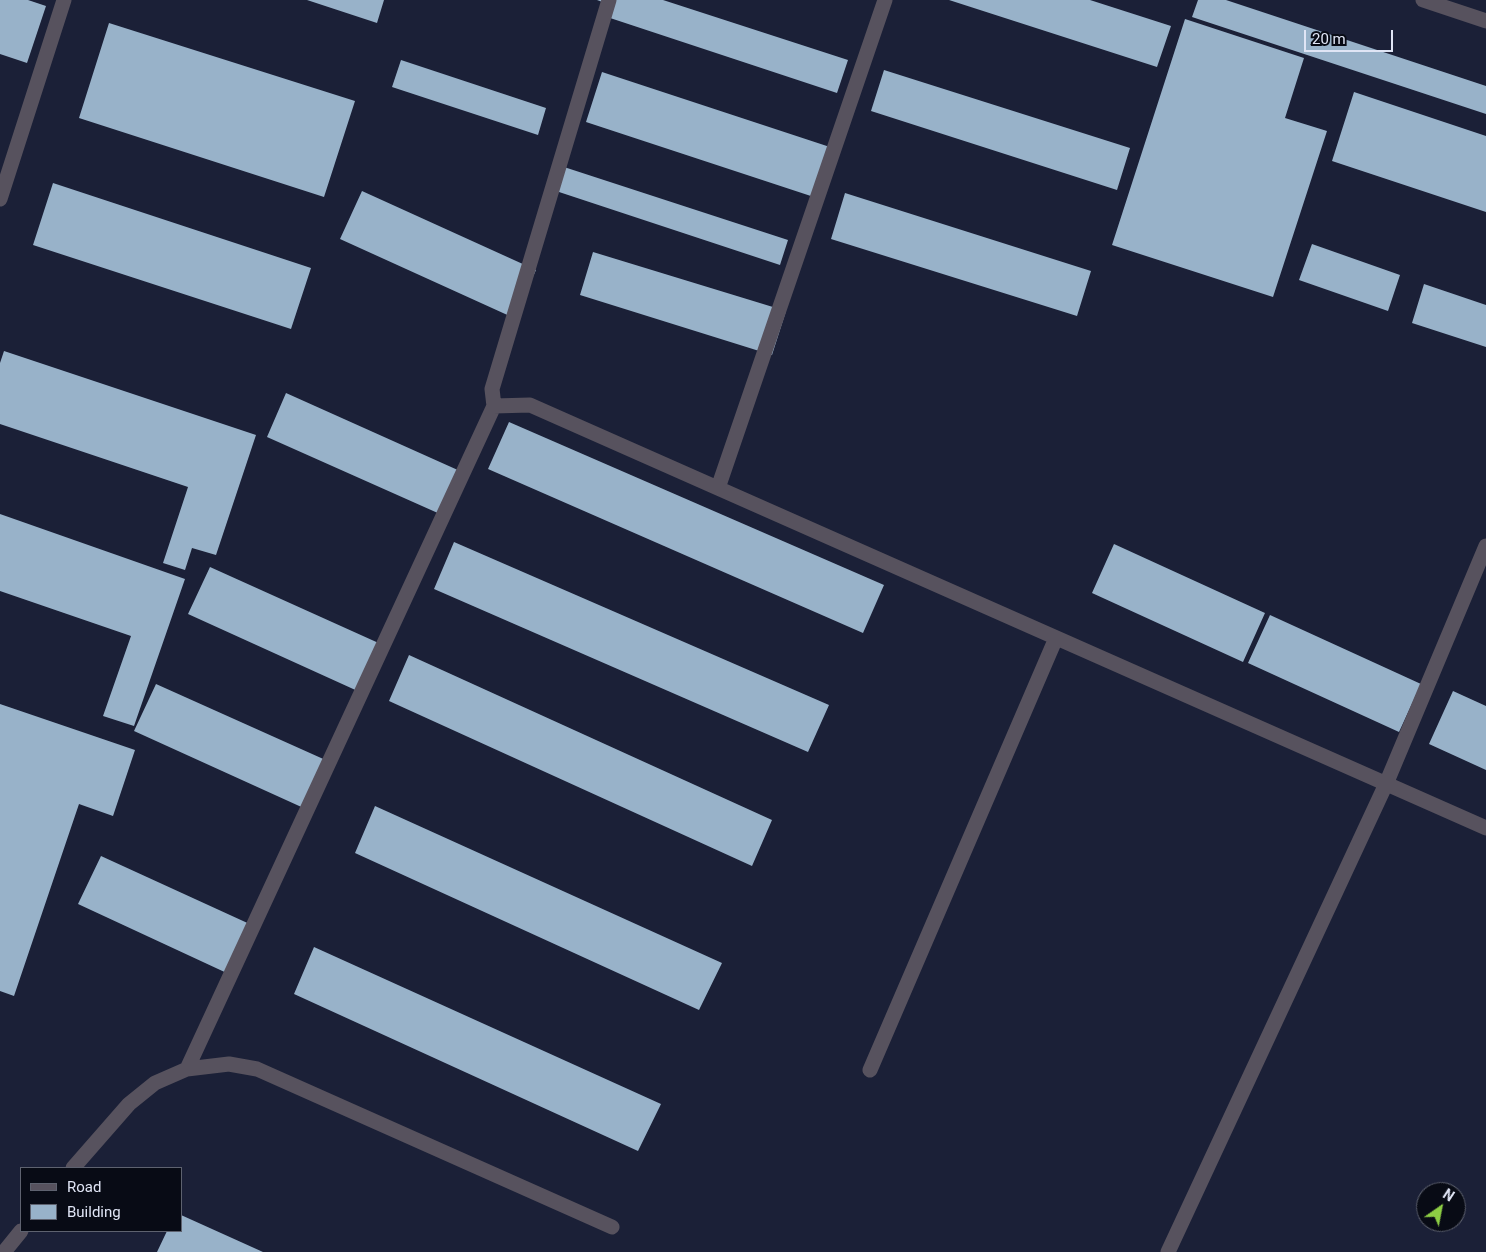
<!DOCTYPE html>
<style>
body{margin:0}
#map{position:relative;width:1486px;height:1252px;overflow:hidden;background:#1b2037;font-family:Roboto,sans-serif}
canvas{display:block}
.legend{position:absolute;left:20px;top:1167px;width:162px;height:65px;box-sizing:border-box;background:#080b15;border:1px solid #5e626f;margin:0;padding:6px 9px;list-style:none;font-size:15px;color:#e0e5f5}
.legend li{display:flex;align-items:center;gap:10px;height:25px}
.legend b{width:25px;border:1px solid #5e626f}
.north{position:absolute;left:1416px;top:1182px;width:50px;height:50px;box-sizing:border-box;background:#080b15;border:1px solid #5e626f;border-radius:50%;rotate:33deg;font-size:14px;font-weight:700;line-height:20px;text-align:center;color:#e0e5f5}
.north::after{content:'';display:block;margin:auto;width:18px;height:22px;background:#8dce44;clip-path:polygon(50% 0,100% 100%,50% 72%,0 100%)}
.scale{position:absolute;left:1304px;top:30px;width:89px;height:22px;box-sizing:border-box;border:2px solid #e0e5f5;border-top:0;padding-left:6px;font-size:15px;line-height:18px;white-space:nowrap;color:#e0e5f5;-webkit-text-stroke:4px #080b15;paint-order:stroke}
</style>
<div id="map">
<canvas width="1486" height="1252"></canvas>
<ul class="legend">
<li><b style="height:6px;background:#57525e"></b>Road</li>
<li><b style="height:14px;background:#98b2c9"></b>Building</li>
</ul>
<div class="north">N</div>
<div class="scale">20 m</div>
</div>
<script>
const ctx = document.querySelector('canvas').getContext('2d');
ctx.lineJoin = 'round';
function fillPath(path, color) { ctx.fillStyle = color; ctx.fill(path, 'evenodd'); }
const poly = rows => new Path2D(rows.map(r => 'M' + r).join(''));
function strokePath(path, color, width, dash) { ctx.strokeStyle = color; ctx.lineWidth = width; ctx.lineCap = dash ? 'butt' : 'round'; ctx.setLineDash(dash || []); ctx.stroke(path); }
fillPath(poly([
 [0,0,28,0,46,6,27,63,0,54],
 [307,0,384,0,377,23],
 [597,0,663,0,848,60,837,93,601,15,605,3],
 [949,0,1090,0,1171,26,1157,67],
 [1198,0,1226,0,1486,86,1486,114,1192,17],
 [1185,19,1304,58,1285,118,1327,131,1273,297,1112,245],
 [109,23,355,101,324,197,79,118],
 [401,60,546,108,538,135,392,87],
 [884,70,1130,148,1117,190,871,111],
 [602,72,839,150,823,200,586,122],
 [1354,92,1486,136,1486,212,1332,161],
 [564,167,788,240,780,265,556,191],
 [53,183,311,268,291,329,33,245],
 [362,191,536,270,514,318,340,239],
 [845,193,1091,271,1077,316,831,239],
 [1312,244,1400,275,1388,311,1299,280],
 [593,252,786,311,772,355,580,295],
 [1424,284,1486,305,1486,347,1412,323],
 [4,351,256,435,216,555,192,548,185,570,163,563,188,487,0,424,0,363],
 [286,393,460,471,440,514,267,437],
 [509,422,884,585,863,633,488,469],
 [0,514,185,579,134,726,103,716,131,636,0,591],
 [454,542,829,705,808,752,434,589],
 [1114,544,1265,613,1243,662,1092,593],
 [210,567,383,645,362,693,188,614],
 [1270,615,1421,684,1399,732,1248,663],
 [409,655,772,820,752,866,389,701],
 [156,684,330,762,308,810,134,731],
 [1453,691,1486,706,1486,770,1429,744],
 [0,704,135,750,113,816,79,804,14,996,0,991],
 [375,806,722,963,699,1010,355,853],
 [101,856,254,926,231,975,78,904],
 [314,947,661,1104,638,1151,294,994],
 [181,1215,263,1252,157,1252,167,1231,181,1231]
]), '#98b2c9');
strokePath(poly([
 [0,199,64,0],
 [494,406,530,405,1486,828],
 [718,488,885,0],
 [187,1069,494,406,492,389,609,0],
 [870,1070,1056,638],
 [73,1168,129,1104,155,1083,187,1069,229,1064,257,1069,612,1227],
 [4,1252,21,1231],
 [1168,1252,1386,784,1486,546]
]), '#57525e', 15);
strokePath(poly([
 [1423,0,1486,21]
]), '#57525e', 15);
</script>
